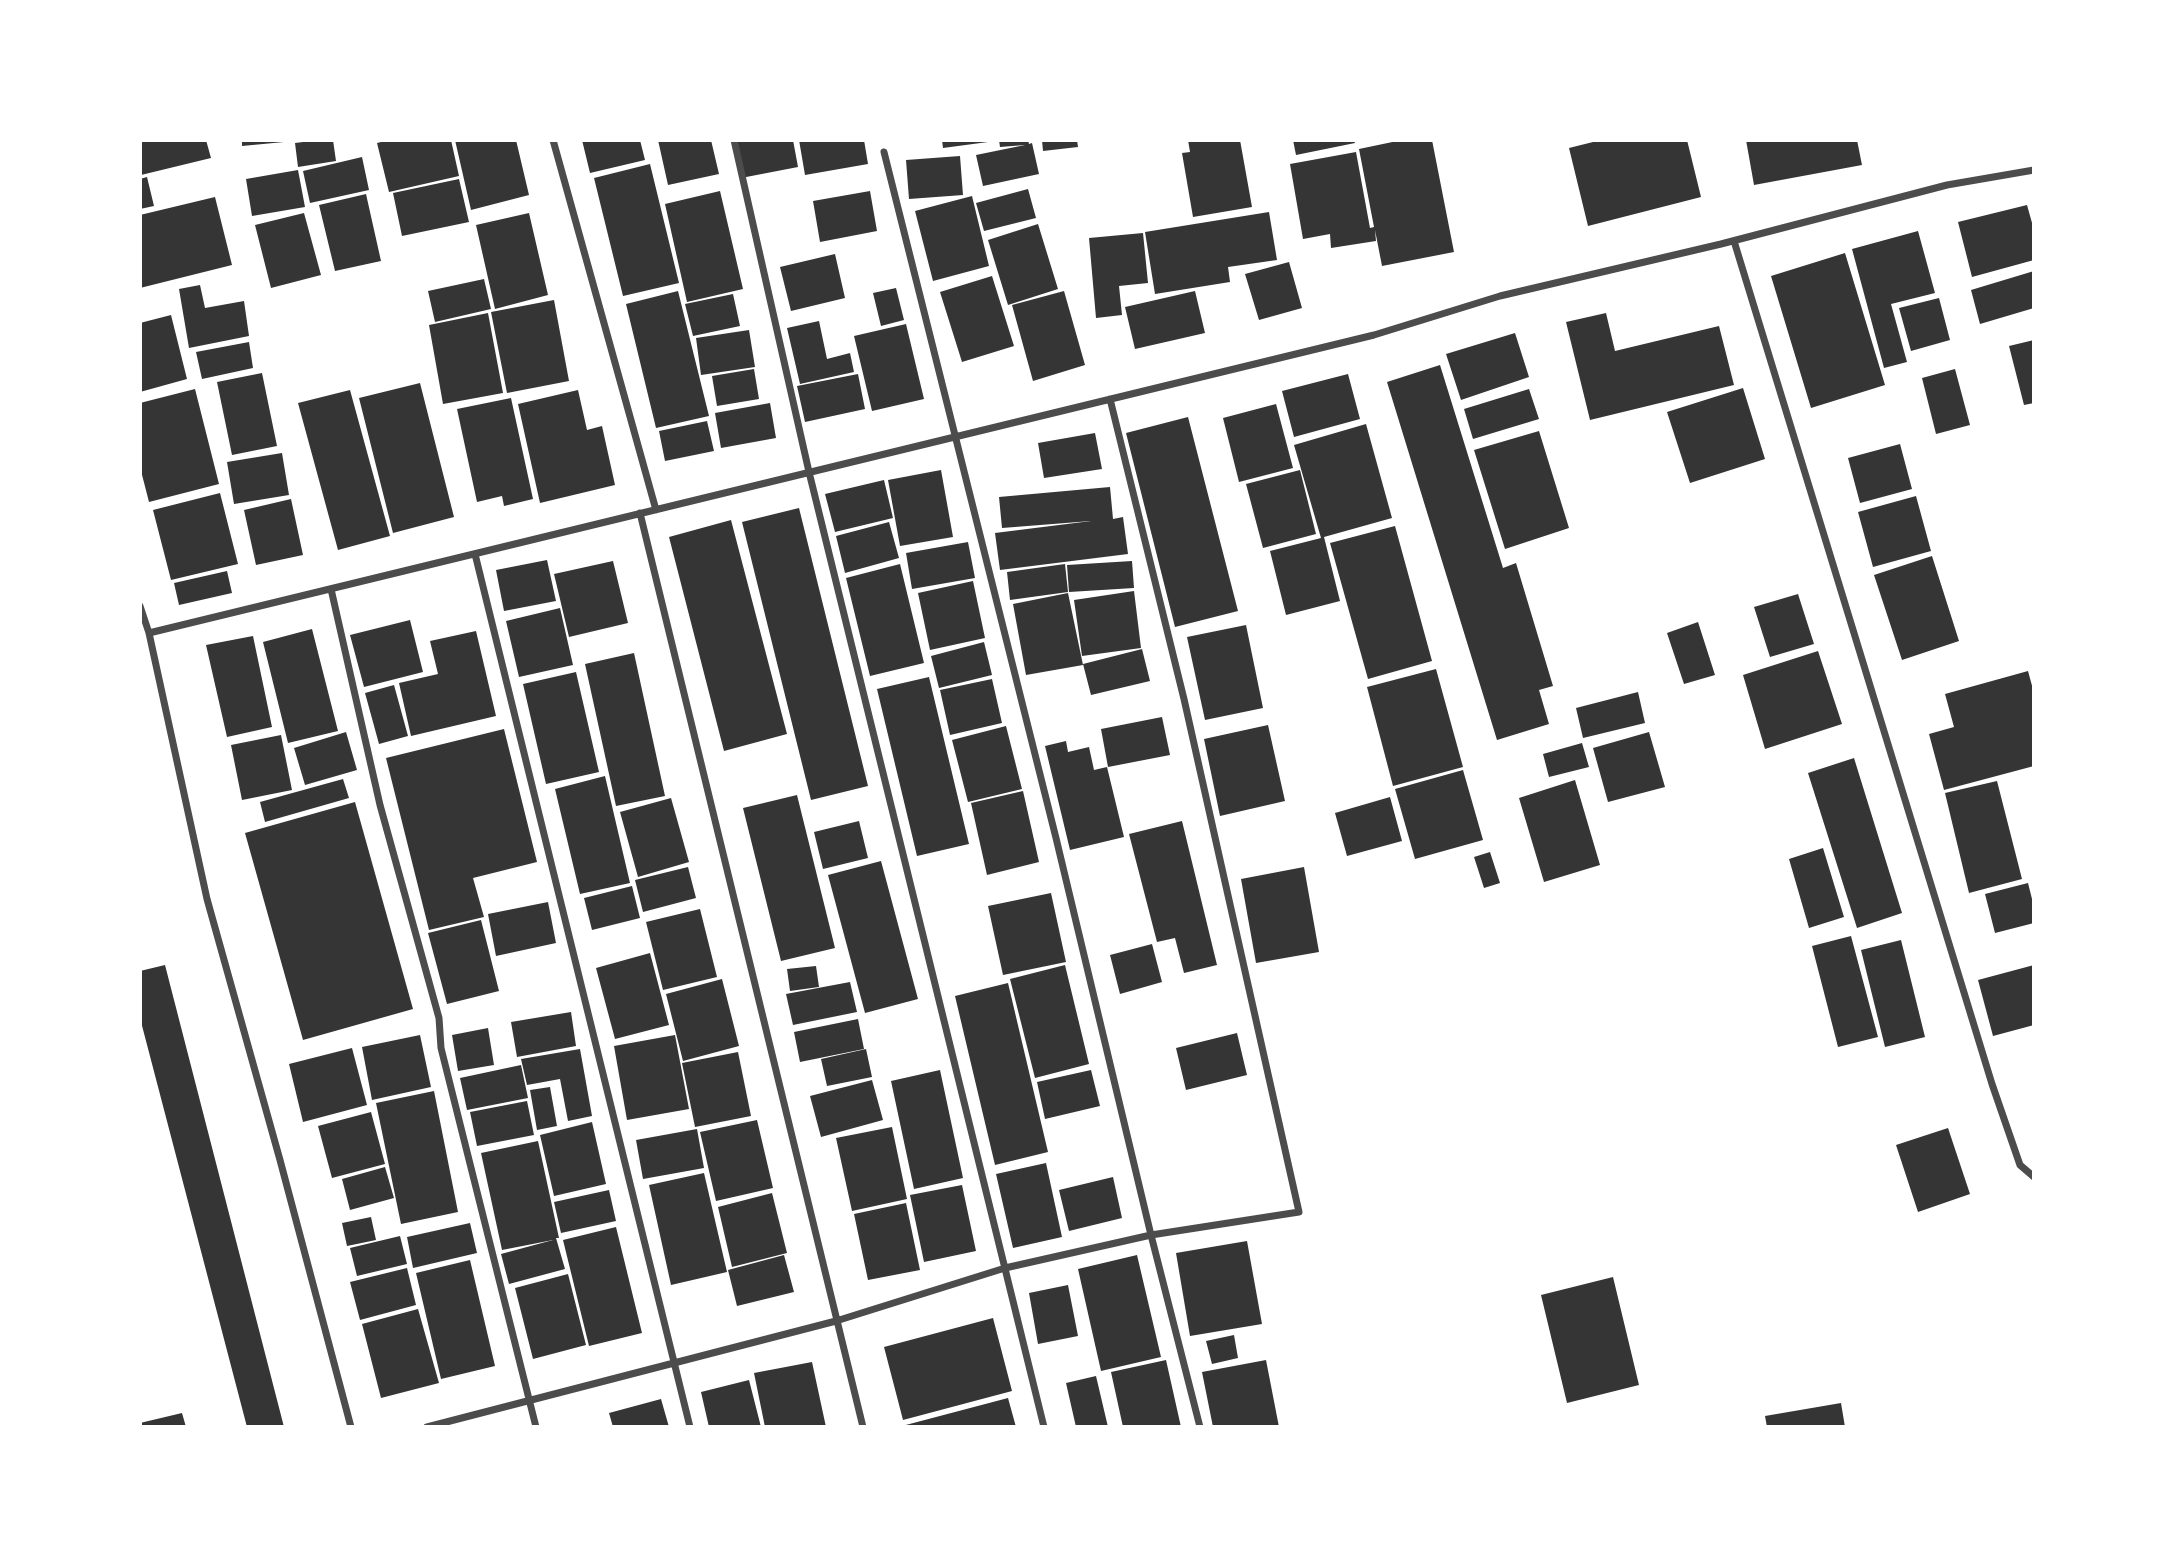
<!DOCTYPE html>
<style>
body{margin:0}
#map{position:relative;width:2174px;height:1567px;overflow:hidden;background:#fff;font-family:"Roboto Condensed",sans-serif}
canvas{display:block}
.frame{position:absolute;inset:0;border:142px solid #fff;pointer-events:none}
</style>
<div id="map">
<canvas width="2174" height="1567"></canvas>
<div class="frame"></div>
</div>
<script>
const ctx = document.querySelector('canvas').getContext('2d');
ctx.lineJoin = 'round';
function fillPath(path, color) { ctx.fillStyle = color; ctx.fill(path, 'evenodd'); }
const poly = rows => new Path2D(rows.map(r => 'M' + r).join(''));
function strokePath(path, color, width, dash) { ctx.strokeStyle = color; ctx.lineWidth = width; ctx.lineCap = dash ? 'butt' : 'round'; ctx.setLineDash(dash || []); ctx.stroke(path); }
fillPath(poly([
 [140,140,206,140,211,158,141,175],
 [242,140,284,140,284,142,242,146],
 [319,140,333,140,336,161,298,167,295,143],
 [389,140,451,140,459,176,389,192,377,143],
 [455,140,516,140,529,195,471,210],
 [582,140,640,140,645,160,590,173],
 [658,140,711,140,719,174,668,185],
 [734,140,793,140,798,167,741,178],
 [799,140,864,140,868,164,805,175],
 [942,140,988,140,988,142,943,148],
 [999,140,1028,140,1029,144,1032,143,1039,174,983,186,976,155,1025,145,1000,147],
 [1042,140,1077,140,1078,147,1043,151],
 [1188,140,1240,140,1252,207,1193,217,1182,153,1190,152],
 [1293,140,1354,140,1355,143,1296,155],
 [1402,140,1432,140,1454,252,1382,266,1375,230,1376,241,1331,248,1330,234,1303,239,1290,164,1356,152,1370,228,1374,227,1359,149],
 [1601,140,1687,140,1701,197,1588,226,1569,148],
 [1746,140,1857,140,1862,165,1754,185],
 [960,156,963,195,909,199,906,160],
 [362,157,369,190,310,203,303,171],
 [650,164,679,283,623,296,594,178],
 [298,170,305,207,252,216,246,179],
 [147,177,154,206,140,209,140,179],
 [459,179,469,222,402,236,393,193],
 [1028,189,1036,218,984,231,976,203],
 [720,191,743,289,687,302,665,204],
 [870,191,877,231,820,242,813,201],
 [366,194,381,261,335,271,319,205],
 [972,196,989,266,933,281,915,211],
 [215,197,232,265,140,288,140,215],
 [2027,205,2034,230,2034,260,1972,277,1958,222],
 [1269,212,1277,260,1228,267,1230,282,1155,294,1145,232],
 [304,213,321,275,271,288,255,225],
 [529,213,548,295,495,309,476,225],
 [1038,224,1058,289,1008,305,988,240],
 [1918,231,1935,293,1891,304,1907,362,1884,368,1852,249],
 [1143,233,1148,283,1119,286,1122,315,1096,318,1089,238],
 [1845,253,1885,385,1811,408,1771,276],
 [835,254,845,298,791,311,780,267],
 [1289,262,1302,308,1259,320,1245,274],
 [2034,271,2034,308,1980,324,1971,290],
 [992,276,1014,346,962,362,940,292],
 [484,279,491,309,435,322,428,291],
 [200,285,205,308,244,301,249,336,189,348,179,289],
 [896,288,904,320,881,326,873,293],
 [678,291,709,416,656,428,626,304],
 [1064,291,1085,365,1033,381,1012,305],
 [1195,291,1205,333,1135,349,1125,307],
 [733,294,740,326,693,336,685,304],
 [1939,298,1950,340,1911,351,1899,308],
 [554,300,569,381,507,393,491,312],
 [488,313,503,393,443,404,429,325],
 [1606,313,1615,351,1719,326,1734,385,1590,420,1566,322],
 [171,315,187,379,140,392,140,323],
 [819,321,827,359,850,353,854,372,800,384,787,328],
 [906,324,924,399,872,411,854,336],
 [749,330,755,367,701,375,696,338],
 [1515,333,1529,377,1461,400,1446,354],
 [2034,340,2034,403,2024,405,2009,346],
 [249,342,253,368,202,379,196,352],
 [1440,365,1503,568,1516,563,1553,686,1539,690,1549,724,1497,740,1387,382],
 [754,369,759,399,717,406,712,376],
 [1955,369,1970,425,1936,434,1922,378],
 [262,373,277,446,232,455,217,382],
 [858,374,865,409,805,422,797,386],
 [1348,374,1360,419,1294,437,1282,391],
 [420,383,454,517,393,533,359,398],
 [1743,388,1765,459,1690,483,1667,412],
 [195,389,219,484,149,502,140,467,140,403],
 [1529,389,1539,419,1473,439,1464,409],
 [350,390,390,536,338,550,298,403],
 [578,390,587,430,602,426,615,485,540,503,518,404],
 [511,398,533,499,504,506,502,496,477,502,457,409],
 [770,403,776,438,721,448,715,413],
 [1276,404,1293,468,1239,482,1223,418],
 [1188,417,1238,611,1175,627,1126,433],
 [707,421,714,451,665,461,659,431],
 [1366,424,1392,518,1324,537,1340,601,1286,615,1270,551,1321,538,1294,445],
 [1539,431,1569,528,1505,549,1474,450],
 [1095,433,1102,469,1044,478,1038,443],
 [1900,444,1912,489,1860,503,1848,458],
 [282,453,289,495,234,504,227,462],
 [941,470,953,537,900,546,888,480],
 [1300,470,1316,534,1263,548,1246,484],
 [884,480,893,518,835,532,825,494],
 [1110,487,1113,519,1123,517,1128,554,1000,570,995,533,1091,521,1002,528,999,497],
 [220,493,238,564,171,580,153,510],
 [1916,496,1931,551,1873,567,1858,512],
 [291,499,303,555,256,565,244,510],
 [799,508,868,786,811,800,742,522],
 [731,520,787,734,724,751,669,537],
 [889,522,899,558,845,573,836,536],
 [1395,526,1432,661,1368,679,1330,543],
 [968,542,975,578,912,589,906,553],
 [1932,556,1959,641,1902,660,1874,575],
 [547,560,556,601,504,611,496,570],
 [613,561,628,623,569,637,554,574],
 [1132,561,1134,588,1069,592,1067,565],
 [900,564,924,663,870,676,846,578],
 [1065,564,1068,592,1010,600,1007,572],
 [227,571,232,593,179,605,174,583],
 [973,581,985,638,930,650,918,593],
 [1134,591,1141,648,1082,656,1074,600],
 [1068,593,1083,665,1026,675,1013,604],
 [1798,594,1814,644,1770,657,1754,607],
 [560,608,573,665,519,677,506,621],
 [410,620,423,672,364,687,350,635],
 [1698,622,1715,675,1684,684,1667,633],
 [1246,625,1263,708,1205,720,1187,637],
 [312,629,338,731,288,743,263,642],
 [476,631,496,716,411,736,399,683,438,674,430,641],
 [253,636,272,727,227,737,206,645],
 [984,642,992,675,939,688,931,656],
 [1142,649,1150,681,1091,695,1083,664],
 [1818,651,1842,724,1765,749,1743,675],
 [634,653,665,796,616,806,585,664],
 [1436,669,1463,767,1393,786,1367,687],
 [2028,671,2034,693,2034,766,1944,790,1929,734,1954,727,1945,694],
 [576,672,599,772,546,784,523,684],
 [929,677,969,844,917,856,877,689],
 [992,679,1002,723,950,735,940,690],
 [394,685,408,736,379,744,365,693],
 [1638,692,1645,723,1583,738,1576,708],
 [1162,717,1170,755,1108,767,1101,729],
 [1268,725,1285,801,1220,816,1204,739],
 [1006,726,1022,789,968,802,952,740],
 [504,729,537,862,473,878,484,917,429,930,386,758],
 [346,732,357,770,305,785,294,748],
 [1649,732,1665,787,1608,802,1593,748],
 [281,735,292,790,242,800,231,745],
 [1066,741,1068,752,1089,747,1094,770,1107,767,1124,837,1070,850,1045,746],
 [1582,743,1589,767,1549,777,1543,754],
 [1854,758,1902,913,1857,928,1808,773],
 [1463,770,1483,840,1415,859,1395,789],
 [605,776,630,883,580,894,555,789],
 [343,779,349,798,265,822,260,802],
 [1575,780,1600,865,1544,882,1519,798],
 [1997,781,2022,879,1969,893,1945,793],
 [1023,791,1039,862,987,875,971,803],
 [797,795,835,948,781,961,743,808],
 [1390,797,1402,841,1347,856,1335,813],
 [671,798,689,862,638,877,620,812],
 [355,802,413,1009,303,1040,245,833],
 [859,821,868,858,823,869,814,832],
 [1182,821,1217,965,1184,973,1175,938,1157,942,1129,834],
 [1823,848,1844,917,1809,928,1789,859],
 [1490,852,1500,883,1484,888,1474,857],
 [881,861,918,999,865,1013,828,875],
 [688,867,696,898,643,912,635,880],
 [1304,867,1319,952,1256,963,1241,879],
 [2028,883,2034,907,2034,923,1995,933,1985,894],
 [632,886,640,918,592,930,584,898],
 [1051,893,1066,962,1003,975,988,906],
 [548,902,556,943,496,956,488,914],
 [700,909,717,977,663,990,646,922],
 [481,920,499,991,447,1004,428,933],
 [1851,936,1878,1037,1838,1047,1812,946],
 [1901,940,1925,1037,1885,1047,1861,950],
 [1152,944,1162,982,1120,994,1110,955],
 [650,953,669,1025,615,1039,596,968],
 [165,965,284,1427,247,1427,140,1018,140,971],
 [1065,965,1089,1064,1035,1078,1010,979],
 [2034,965,2034,1025,1993,1036,1978,980],
 [816,966,819,987,790,991,787,969],
 [722,979,739,1046,683,1061,666,994],
 [850,982,857,1012,793,1025,786,994],
 [1008,983,1048,1152,995,1165,955,996],
 [571,1012,576,1046,517,1057,511,1022],
 [858,1019,864,1049,800,1062,794,1032],
 [488,1028,494,1065,458,1071,452,1035],
 [1237,1033,1247,1075,1186,1090,1176,1048],
 [420,1035,431,1087,372,1100,362,1047],
 [675,1035,689,1109,627,1120,614,1046],
 [352,1048,367,1105,303,1122,289,1064],
 [580,1049,592,1116,568,1121,560,1079,527,1085,521,1059],
 [866,1049,872,1077,827,1086,821,1059],
 [738,1052,751,1116,695,1127,682,1063],
 [521,1065,528,1098,467,1110,460,1078],
 [940,1070,963,1178,914,1189,891,1081],
 [1091,1070,1100,1106,1045,1119,1037,1082],
 [872,1080,883,1120,821,1137,810,1096],
 [550,1087,557,1126,537,1130,530,1090],
 [434,1091,458,1212,401,1224,376,1103],
 [527,1101,534,1135,477,1146,470,1112],
 [371,1112,385,1164,332,1178,318,1126],
 [757,1120,773,1188,716,1201,700,1132],
 [592,1122,606,1184,554,1196,540,1135],
 [892,1127,907,1199,852,1211,836,1138],
 [1948,1128,1970,1194,1918,1212,1896,1145],
 [697,1129,704,1168,643,1179,636,1140],
 [538,1141,559,1238,556,1238,565,1269,509,1284,501,1254,553,1240,502,1250,481,1153],
 [1046,1163,1062,1237,1013,1248,996,1174],
 [385,1167,394,1198,350,1210,342,1179],
 [704,1173,727,1272,671,1285,649,1185],
 [1113,1177,1122,1218,1069,1231,1059,1190],
 [962,1185,976,1251,924,1262,910,1195],
 [609,1190,616,1221,561,1233,554,1202],
 [772,1193,787,1253,732,1267,718,1207],
 [906,1203,920,1270,868,1280,854,1214],
 [371,1217,376,1240,347,1246,342,1223],
 [470,1223,477,1253,413,1268,407,1237],
 [616,1227,642,1333,589,1346,563,1240],
 [400,1236,407,1264,357,1276,350,1248],
 [1247,1241,1262,1324,1190,1336,1176,1253],
 [784,1255,794,1292,737,1306,728,1270],
 [1137,1255,1161,1357,1101,1371,1078,1269],
 [470,1260,495,1366,441,1379,416,1273],
 [407,1268,416,1305,360,1320,350,1282],
 [568,1274,586,1345,533,1359,515,1288],
 [1613,1277,1639,1385,1567,1403,1541,1295],
 [1068,1285,1078,1336,1038,1344,1029,1293],
 [418,1309,439,1383,381,1398,362,1324],
 [993,1318,1012,1391,903,1420,884,1347],
 [1234,1335,1238,1358,1212,1364,1206,1341],
 [1166,1360,1181,1427,1123,1427,1111,1372],
 [1266,1360,1279,1427,1213,1427,1202,1372],
 [812,1362,826,1427,765,1427,754,1373],
 [1096,1376,1108,1427,1076,1427,1066,1383],
 [749,1380,761,1427,709,1427,701,1392],
 [1008,1398,1016,1427,903,1427,902,1426],
 [661,1399,669,1427,613,1427,609,1413],
 [1841,1403,1845,1427,1767,1427,1765,1416],
 [182,1413,186,1427,140,1427,140,1423]
]), '#353535');
strokePath(poly([
 [553,140,656,510],
 [734,140,809,472,1044,1427],
 [884,152,1056,838,1151,1235,1200,1427],
 [1734,241,1992,1084,2020,1165,2034,1177],
 [640,513,863,1427],
 [475,554,690,1427],
 [331,589,380,805,439,1018,441,1048,536,1427],
 [140,606,149,633,207,899,280,1160,351,1427],
 [149,633,1374,335,1500,296,1721,244,1947,185,2034,170],
 [427,1427,836,1321,1005,1268,1151,1235,1299,1212,1184,699,1110,399]
]), '#4c4c4c', 7);
</script>
